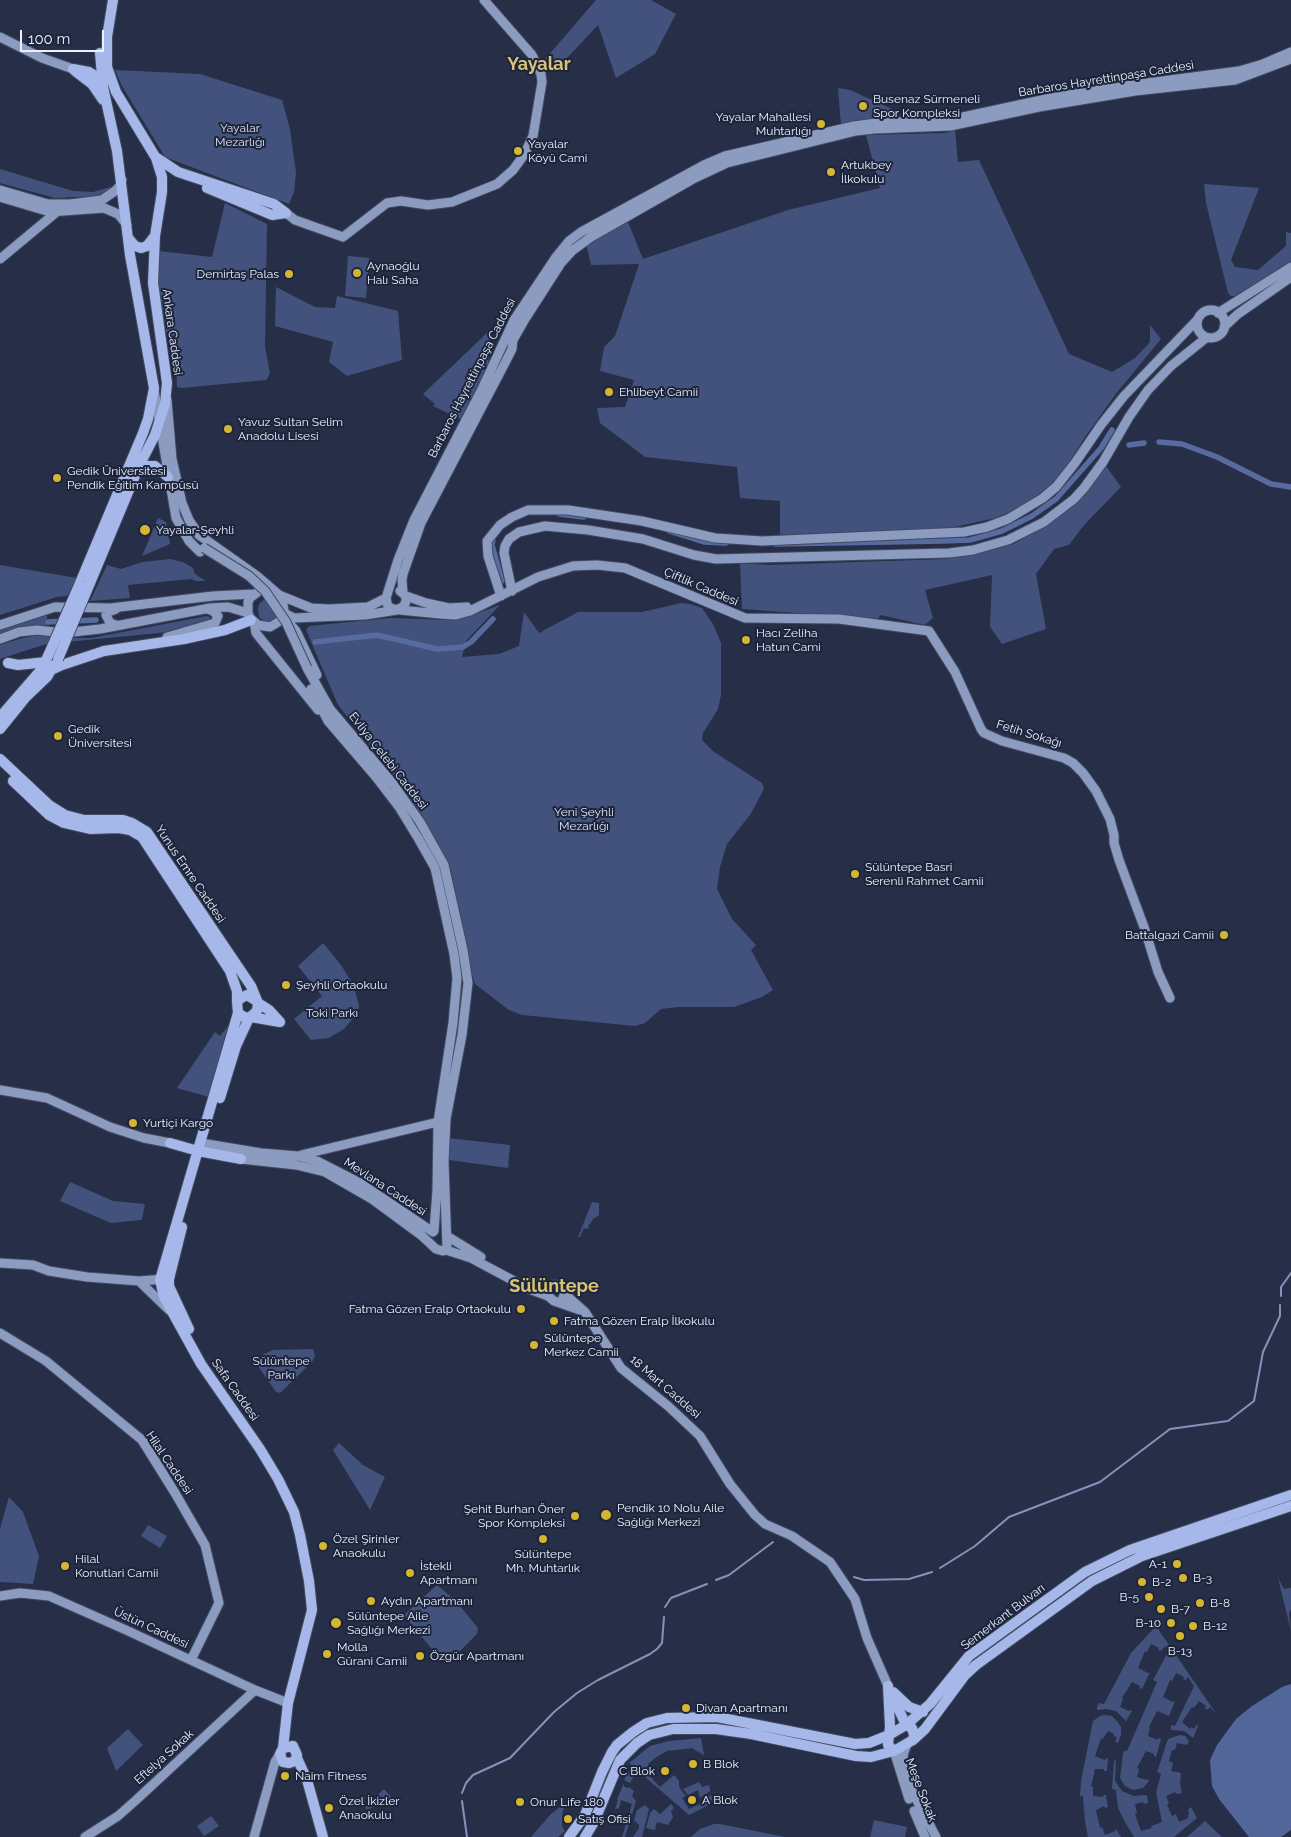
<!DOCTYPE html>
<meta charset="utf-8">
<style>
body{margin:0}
#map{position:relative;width:1291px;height:1837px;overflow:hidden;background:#262f47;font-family:Raleway,sans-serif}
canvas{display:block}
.scale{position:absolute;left:20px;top:30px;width:84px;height:22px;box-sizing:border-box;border:2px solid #eaf0fc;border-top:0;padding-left:6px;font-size:15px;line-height:18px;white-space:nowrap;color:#eaf0fc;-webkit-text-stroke:4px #1d253c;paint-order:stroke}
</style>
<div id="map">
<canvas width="1291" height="1837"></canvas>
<div class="scale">100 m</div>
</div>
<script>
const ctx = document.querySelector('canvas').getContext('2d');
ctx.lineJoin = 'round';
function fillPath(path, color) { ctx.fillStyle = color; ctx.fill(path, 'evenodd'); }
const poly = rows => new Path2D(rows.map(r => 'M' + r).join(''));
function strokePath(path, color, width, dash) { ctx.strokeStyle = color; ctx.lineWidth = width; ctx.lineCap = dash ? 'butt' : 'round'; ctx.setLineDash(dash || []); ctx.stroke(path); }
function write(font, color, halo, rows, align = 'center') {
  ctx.font = font + ' Raleway,sans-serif'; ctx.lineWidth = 4; ctx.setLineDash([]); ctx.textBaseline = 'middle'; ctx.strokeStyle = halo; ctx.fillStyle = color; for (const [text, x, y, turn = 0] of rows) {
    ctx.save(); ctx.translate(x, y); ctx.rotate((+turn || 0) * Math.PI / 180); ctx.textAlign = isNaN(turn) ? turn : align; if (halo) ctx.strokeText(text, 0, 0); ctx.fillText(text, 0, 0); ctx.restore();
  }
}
fillPath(poly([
 [596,0,651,0,676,14,655,54,616,78,598,25,569,56,550,70,546,63,546,58],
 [115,70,200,74,282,100,290,129,296,173,294,192,289,204,165,157,122,86],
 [838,88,850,90,892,109,894,111,894,115,889,117,841,125],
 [955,130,958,162,979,160,1069,354,1112,372,1135,358,1150,342,1150,325,1161,339,1115,395,1085,437,1064,471,1045,492,1022,507,995,518,950,528,780,535,780,501,740,498,737,467,645,457,600,423,597,408,625,407,634,380,600,371,604,347,615,336,639,264,591,265,586,244,628,222,643,259,788,210,880,188,866,135,945,133],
 [0,169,73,191,93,192,111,187,113,188,101,196,55,198,0,183],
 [1204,184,1259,188,1231,260,1235,267,1258,270,1286,246,1286,232,1291,233,1291,261,1236,296,1231,296,1228,293,1206,203],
 [225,203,267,224,265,346,270,374,266,380,181,388,177,387,176,363,170,349,157,285,159,251,212,257],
 [348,256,369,258,366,298,345,296],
 [276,287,315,307,335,308,337,296,398,311,402,360,347,376,329,362,333,342,275,326],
 [490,330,488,369,462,420,433,406,435,404,423,394],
 [1106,466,1121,487,1084,525,1069,545,1054,549,1036,574,1046,629,1002,644,990,627,992,575,925,590,933,618,925,625,880,615,878,619,742,609,740,563,769,565,946,559,981,553,1014,544,1042,527,1088,488],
 [158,518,166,522,170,544,142,556],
 [170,559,183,562,193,568,195,574,206,581,196,581,191,579,128,585,130,598,90,601,107,565,121,569,142,562],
 [0,565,77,578,67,596,57,597,0,615],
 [266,598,274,598,281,602,280,621,266,623,259,617,258,609,259,604],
 [681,603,690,604,702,608,713,624,721,643,721,695,718,709,703,733,702,740,714,752,762,783,764,789,750,815,727,844,720,867,717,889,732,919,756,945,751,950,773,990,762,997,734,1007,678,1007,661,1009,645,1023,635,1026,522,1015,509,1010,475,984,472,974,451,871,427,824,404,788,338,705,306,630,309,626,391,618,450,620,464,618,500,605,466,641,462,657,499,654,519,646,524,612,539,633,578,612,642,612],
 [47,613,47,625,25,627,0,634,0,628],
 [207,616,211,618,208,621,169,632,46,644,0,659,0,645,19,639,37,635,71,638,91,638],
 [323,943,341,965,353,984,359,1005,358,1012,344,1029,329,1038,311,1040,294,1019,322,996,298,966],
 [228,1026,229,1033,209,1097,177,1088,215,1032,220,1036],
 [448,1138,510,1145,508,1168,449,1160],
 [70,1182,113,1201,145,1204,142,1219,141,1220,111,1223,60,1201],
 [592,1202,599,1203,599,1215,593,1219,590,1224,589,1224,588,1229,584,1228,580,1237,578,1237],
 [313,1349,315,1356,312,1362,280,1393,276,1392,253,1359,273,1350],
 [339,1443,363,1465,385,1477,370,1510,333,1450],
 [9,1497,23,1512,39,1556,33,1584,0,1582,0,1529],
 [148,1525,167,1536,160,1548,141,1536],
 [1278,1578,1284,1589,1291,1588,1291,1609,1289,1613,1291,1631],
 [437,1585,455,1600,478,1628,477,1634,448,1663,440,1659,404,1615],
 [1156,1626,1217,1715,1210,1707,1207,1710,1205,1708,1206,1706,1199,1701,1194,1708,1192,1707,1182,1722,1190,1729,1191,1727,1194,1729,1197,1724,1198,1726,1193,1738,1184,1731,1171,1730,1171,1725,1175,1726,1194,1686,1188,1677,1186,1680,1183,1679,1184,1677,1176,1673,1172,1681,1170,1680,1163,1697,1173,1702,1175,1701,1169,1716,1157,1711,1149,1727,1150,1728,1148,1736,1158,1740,1158,1738,1161,1739,1156,1757,1154,1756,1154,1754,1146,1751,1137,1768,1139,1769,1137,1777,1146,1780,1147,1779,1149,1781,1143,1788,1133,1790,1125,1786,1120,1778,1123,1753,1124,1751,1127,1751,1157,1682,1153,1680,1169,1650,1165,1646,1161,1651,1158,1650,1159,1648,1151,1644,1147,1652,1145,1651,1138,1668,1148,1673,1150,1672,1142,1689,1139,1688,1140,1686,1132,1682,1122,1698,1123,1699,1120,1707,1129,1711,1130,1710,1132,1711,1126,1721,1116,1711,1106,1709,1097,1710,1097,1707,1099,1703,1104,1704,1131,1653],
 [1105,1715,1112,1716,1117,1721,1121,1727,1121,1735,1118,1743,1115,1742,1117,1738,1114,1736,1114,1734,1108,1731,1103,1739,1101,1738,1095,1756,1105,1760,1106,1758,1108,1759,1107,1771,1104,1771,1104,1769,1095,1769,1091,1787,1093,1787,1093,1796,1103,1797,1104,1795,1106,1795,1108,1807,1105,1808,1104,1806,1096,1810,1100,1828,1102,1827,1105,1835,1115,1831,1116,1829,1121,1837,1088,1837,1085,1821,1083,1796,1080,1796,1081,1781,1093,1721,1100,1716],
 [128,1729,143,1745,116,1771,107,1748],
 [1179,1735,1185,1736,1189,1741,1187,1745,1177,1743,1175,1750,1172,1750,1169,1761,1173,1763,1171,1771,1181,1773,1180,1783,1182,1793,1176,1794,1175,1792,1166,1796,1169,1803,1167,1805,1172,1816,1176,1814,1179,1822,1188,1818,1188,1815,1189,1814,1188,1810,1191,1807,1197,1818,1174,1837,1134,1837,1125,1822,1118,1808,1116,1790,1112,1789,1114,1761,1116,1760,1115,1781,1122,1791,1134,1796,1147,1795,1148,1803,1144,1804,1143,1802,1135,1804,1137,1813,1135,1814,1141,1831,1152,1828,1151,1826,1162,1822,1156,1792,1161,1774,1157,1772,1168,1739],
 [701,1738,704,1755,693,1749,693,1748,667,1751,658,1756,649,1763,645,1771,660,1787,674,1775,679,1781,679,1786,681,1790,686,1796,682,1798,689,1809,702,1803,702,1800,711,1795,712,1799,707,1806,689,1815,637,1770,630,1783,624,1780,631,1767,636,1769,629,1763,650,1746,669,1741],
 [699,1782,702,1787,709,1785,710,1789,710,1791,700,1798,698,1790,688,1795,683,1789],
 [624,1783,624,1786,627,1788,629,1787,634,1791,632,1796,636,1801,625,1837,622,1837,632,1804,621,1800,619,1808,621,1808,615,1809,618,1800,617,1799],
 [384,1789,392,1798,367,1810,365,1807],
 [569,1801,563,1810,562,1817,562,1826,565,1831,558,1837,531,1837,551,1814,565,1803],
 [671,1804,674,1808,671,1811,673,1817,668,1825,657,1822,655,1828,657,1829,654,1830,646,1828,650,1813,654,1809,660,1814],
 [645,1805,649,1809,642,1837,633,1837,639,1828,639,1825,634,1820,637,1810],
 [211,1816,219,1826,204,1836,197,1826],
 [874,1820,907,1827,905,1837,870,1837],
 [1205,1821,1222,1837,1187,1837],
 [714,1824,720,1824,785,1837,691,1837,700,1829]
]), '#43527c');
fillPath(poly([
 [1291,1684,1291,1830,1281,1837,1249,1837,1219,1799,1212,1786,1210,1760,1217,1745,1236,1719,1252,1706,1282,1687]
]), '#536699');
strokePath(poly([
 [1281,1296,1281,1287,1291,1273],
 [940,1568,975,1546,1009,1517,1100,1482,1170,1429,1228,1421,1254,1401,1263,1352,1280,1316,1280,1305],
 [854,1577,864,1580,909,1579,932,1572],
 [716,1580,729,1575,773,1542],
 [665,1607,671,1598,707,1584],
 [462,1793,466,1783,473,1775,510,1758,554,1712,577,1693,598,1680,650,1654,657,1649,662,1643,664,1617],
 [462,1801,467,1837]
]), '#8493bb', 2);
strokePath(poly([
 [1159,442,1182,444,1217,457,1271,484,1291,487],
 [1129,445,1144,443],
 [559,514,584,517],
 [669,531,704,542,726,543],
 [494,535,492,545,502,581],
 [775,544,943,541,970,540,1002,531,1032,516,1056,499,1101,448,1112,430],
 [73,621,96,620],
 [48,622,64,621],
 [315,642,377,635,437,649,463,647,471,642,493,619]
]), '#586b9f', 5.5);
const secondary = poly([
 [0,37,42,58,73,69],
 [0,190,48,204,70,204,102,200,115,191,120,186,122,180],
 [0,197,50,212,104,208,118,214,127,225],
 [286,213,295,220,343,237,387,203,401,201,428,205,452,202,497,184,513,170,524,155,533,136,542,82,541,74,532,55,484,0],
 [0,259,59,210],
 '1197 324a14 14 0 1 1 28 0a14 14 0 1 1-28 0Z',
 [1218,313,1291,267],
 [1224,327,1238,314,1291,277],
 [154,390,176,518,189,541,200,552],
 [167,400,172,459,182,503,189,520,199,535,257,576,279,595,282,599,284,610,280,621,270,627,258,625,250,618,248,613,248,602,250,598,259,591,264,590,274,592],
 [512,591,504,553,505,546,509,539,519,532,545,526,588,530,643,539,694,555,716,559,949,553,973,550,1008,540,1044,522,1074,499,1084,488,1103,462,1129,417,1148,390,1171,366,1206,338],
 [403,593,402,580,403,574,421,523,506,361,512,349,513,340,525,319,561,263,573,250,591,237,693,179,727,163,856,131,874,129,950,126,1039,107,1135,91,1235,80,1291,59],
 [279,595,311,608,329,609,368,607,386,598],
 [406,596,426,603,449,608,467,607],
 [501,596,488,556,487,541,500,525,512,517,528,510,568,510,642,521,715,538,762,541,964,532,987,527,1008,519,1043,498,1056,487,1075,463,1101,425,1124,396,1198,319],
 [116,609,108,612,106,615,110,623,116,625],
 [397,610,388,607,386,598,398,560,414,520,483,387,514,320,556,257,569,241,581,232,704,165,725,156,854,126,876,123,949,120,1051,98,1124,86,1239,71,1263,64,1291,52],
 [400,610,440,614,456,615,470,611,538,577,573,566,597,565,625,568,745,618,839,619,929,631,955,672,981,729,984,733,1002,741,1064,758,1073,763,1083,773,1096,791,1110,819,1114,835,1114,843,1119,860,1144,927,1158,972,1170,998],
 [284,613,294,618,365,615,397,610,404,606,406,601,406,596,400,591],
 [284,617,296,631,317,675],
 [254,622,256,633,318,710],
 [0,625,55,607,111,608,213,596,254,594],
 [167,637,215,623,218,616,213,611,207,609],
 [0,639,19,632,37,630,64,633,100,629,210,608,228,607,248,613],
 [311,689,328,721,376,777,399,807,418,838,435,868,454,954,457,978,453,1023,438,1122,437,1190,434,1231],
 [0,1090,47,1098,110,1127,144,1138,170,1143],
 [207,1144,261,1153,298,1156,317,1161,360,1183,433,1232],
 [301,1155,438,1122],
 [241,1159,296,1165,325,1172,372,1199,421,1235,436,1249,443,1251,447,1248,444,1162,446,1119,462,1035,468,983,463,950,444,865,420,822,393,784,330,709,307,668],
 [447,1236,481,1257],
 [446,1250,471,1258,529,1289,548,1296,554,1301,580,1310],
 [0,1263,33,1265,49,1271,87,1277,139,1281,165,1279],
 [139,1281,169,1310],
 [528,1281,537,1285,549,1287],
 [548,1290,552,1285,558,1285,565,1293,563,1298],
 [565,1294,585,1312,621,1368,668,1406,700,1436,730,1484,755,1515,765,1524,792,1536,830,1562,855,1599,867,1638,888,1686],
 [0,1333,46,1361,142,1440,175,1493,205,1545,219,1603,191,1660],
 [0,1596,20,1593,49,1596,126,1630,255,1690,288,1703],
 [907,1744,903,1755,905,1769,913,1793,936,1837],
 [894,1751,909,1799],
 [914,1811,925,1837],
 [85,1837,118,1816,135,1801,255,1690],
 [254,1837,275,1762,280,1754]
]);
const primary = poly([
 [73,69,89,72,104,82],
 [75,71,92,84,103,100],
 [157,158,178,172,274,204,286,213],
 [207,188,272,215,286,213],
 [129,239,135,246,141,248,147,246,154,237],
 [137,471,140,468,148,466,155,466,168,477],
 [80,583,143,433,148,419,154,388,130,255,117,151,103,87,100,53],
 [90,583,139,466,155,435,165,404,167,383,153,283,155,236,162,192,162,177,156,158,116,92,107,67,107,37,113,0],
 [8,663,18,665,46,662],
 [51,670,62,665,104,651,184,639,225,630,251,620],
 [0,717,40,671,48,656],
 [0,729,25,698,47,677,54,665],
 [0,759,49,805,65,815,84,820,123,820,132,823,147,832,251,986,258,1003,257,1011,249,1018,244,1017,238,1013,237,1002,241,998,247,995,255,1000],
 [13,781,49,815,64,823,90,829,119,828,130,830,142,837,230,971,237,991,237,1002],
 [258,1003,269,1010,280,1022],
 [238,1013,160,1280,164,1297,201,1364,260,1449,278,1479,294,1512,300,1535,309,1581,312,1610,288,1703,283,1748,280,1754,283,1762,289,1763,295,1761,297,1755,293,1746,283,1748],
 [251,1017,280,1022],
 [220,1098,236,1046,249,1018],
 [170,1143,198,1151,241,1159],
 [182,1227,169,1279,169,1286,189,1329],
 [888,1686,890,1727,888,1745,894,1751],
 [893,1692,909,1707,923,1712],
 [891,1693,906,1725,912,1728,914,1735,913,1740],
 [297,1758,307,1780,323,1837],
 [569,1837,585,1815,602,1772,612,1752,617,1745,633,1732,647,1723,667,1718,717,1717,855,1744,869,1743,889,1735,906,1725,930,1704,969,1656,1085,1572,1130,1550,1291,1495],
 [585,1837,594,1822,620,1760,637,1743,649,1735,673,1729,716,1729,751,1734,856,1756,871,1757,894,1751,913,1740,925,1729,965,1675,976,1665,1092,1581,1142,1556,1291,1506]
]);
strokePath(secondary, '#414a60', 11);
strokePath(primary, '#414a60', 12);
strokePath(secondary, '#8c9bc0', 9);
strokePath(primary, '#a5b8e9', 10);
const secondaryBridge = poly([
 [204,548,249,576,265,591,286,622,307,668]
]);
const primaryBridge = poly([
 [48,656,80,583],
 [58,659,90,583]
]);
strokePath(secondaryBridge, '#414a60', 11, []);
strokePath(primaryBridge, '#414a60', 12, []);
strokePath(secondaryBridge, '#8c9bc0', 9);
strokePath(primaryBridge, '#a5b8e9', 10);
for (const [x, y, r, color] of [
 [863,106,5,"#d6b534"],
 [821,124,5,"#d6b534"],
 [518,151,5,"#d6b534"],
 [831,172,5,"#d6b534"],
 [357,273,5,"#d6b534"],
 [289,274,5,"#d6b534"],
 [609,392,5,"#d6b534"],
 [228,429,5,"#d6b534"],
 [57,478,5,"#d6b534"],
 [145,530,6,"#d6b534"],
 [746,640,5,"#d6b534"],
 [58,736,5,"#d6b534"],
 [855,874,5,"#d6b534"],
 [1224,935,5,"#d6b534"],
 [286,985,5,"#d6b534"],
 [133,1123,5,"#d6b534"],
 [521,1309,5,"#d6b534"],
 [554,1321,5,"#d6b534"],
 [534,1345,5,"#d6b534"],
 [606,1515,6,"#d6b534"],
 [575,1516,5,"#d6b534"],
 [543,1539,5,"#d6b534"],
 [323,1546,5,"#d6b534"],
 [1177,1564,5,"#d6b534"],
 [65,1566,5,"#d6b534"],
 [410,1573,5,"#d6b534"],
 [1183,1578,5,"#d6b534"],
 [1142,1582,5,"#d6b534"],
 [1149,1597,5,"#d6b534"],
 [371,1601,5,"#d6b534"],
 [1200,1603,5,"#d6b534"],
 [1161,1609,5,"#d6b534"],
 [336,1623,6,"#d6b534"],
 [1171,1623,5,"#d6b534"],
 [1193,1626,5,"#d6b534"],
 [1180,1636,5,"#d6b534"],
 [327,1654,5,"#d6b534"],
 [420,1656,5,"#d6b534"],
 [686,1708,5,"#d6b534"],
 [693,1764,5,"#d6b534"],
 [665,1771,5,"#d6b534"],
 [285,1776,5,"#d6b534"],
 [692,1800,5,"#d6b534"],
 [520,1802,5,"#d6b534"],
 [329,1808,5,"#d6b534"],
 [568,1819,5,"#d6b534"]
]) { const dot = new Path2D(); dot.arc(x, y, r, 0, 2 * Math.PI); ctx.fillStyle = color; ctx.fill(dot); strokePath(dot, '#1d253c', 2); }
write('12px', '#eaf0fc', '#1d253c', [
 ["Barbaros Hayrettinpaşa Caddesi",1106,79,-9],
 ["Ankara Caddesi",172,332,82],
 ["Barbaros Hayrettinpaşa Caddesi",472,378,-63],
 ["Çiftlik Caddesi",701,587,23],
 ["Fetih Sokağı",1029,734,17],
 ["Evliya Çelebi Caddesi",388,761,52],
 ["Yunus Emre Caddesi",190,874,56],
 ["Mevlana Caddesi",385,1187,33],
 ["18 Mart Caddesi",665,1387,41],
 ["Safa Caddesi",235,1390,55],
 ["Hilal Caddesi",169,1463,56],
 ["Semerkant Bulvarı",1003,1617,-37],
 ["Üstün Caddesi",151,1628,25],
 ["Eftelya Sokak",164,1757,-42],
 ["Meşe Sokak",921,1790,69]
]);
write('12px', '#eaf0fc', '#1d253c', [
 ["Busenaz Sürmeneli",873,99],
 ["Spor Kompleksi",873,113],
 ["Yayalar Mahallesi",811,117,"right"],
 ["Muhtarlığı",811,131,"right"],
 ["Yayalar",528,144],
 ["Köyü Cami",528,158],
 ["Artukbey",841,165],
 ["İlkokulu",841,179],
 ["Aynaoğlu",367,266],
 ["Halı Saha",367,280],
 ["Demirtaş Palas",279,274,"right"],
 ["Ehlibeyt Camii",619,392],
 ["Yavuz Sultan Selim",238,422],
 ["Anadolu Lisesi",238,436],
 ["Gedik Üniversitesi",67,471],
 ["Pendik Eğitim Kampüsü",67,485],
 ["Yayalar-Şeyhli",156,530],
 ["Hacı Zeliha",756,633],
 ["Hatun Cami",756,647],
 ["Gedik",68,729],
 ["Üniversitesi",68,743],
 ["Sülüntepe Basri",865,867],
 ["Serenli Rahmet Camii",865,881],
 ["Battalgazi Camii",1214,935,"right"],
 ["Şeyhli Ortaokulu",296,985],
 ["Yurtiçi Kargo",143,1123],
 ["Fatma Gözen Eralp Ortaokulu",511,1309,"right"],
 ["Fatma Gözen Eralp İlkokulu",564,1321],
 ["Sülüntepe",544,1338],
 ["Merkez Camii",544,1352],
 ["Pendik 10 Nolu Aile",617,1508],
 ["Sağlığı Merkezi",617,1522],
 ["Şehit Burhan Öner",565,1509,"right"],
 ["Spor Kompleksi",565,1523,"right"],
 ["Özel Şirinler",333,1539],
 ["Anaokulu",333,1553],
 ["Sülüntepe",543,1554,"center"],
 ["Mh. Muhtarlık",543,1568,"center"],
 ["Hilal",75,1559],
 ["Konutlari Camii",75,1573],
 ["A-1",1167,1564,"right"],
 ["İstekli",420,1566],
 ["Apartmanı",420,1580],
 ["B-3",1193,1578],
 ["B-2",1152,1582],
 ["B-5",1139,1597,"right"],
 ["Aydın Apartmanı",381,1601],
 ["B-8",1210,1603],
 ["B-7",1171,1609],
 ["Sülüntepe Aile",347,1616],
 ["Sağlığı Merkezi",347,1630],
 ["B-10",1161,1623,"right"],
 ["B-12",1203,1626],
 ["Molla",337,1647],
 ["Gürani Camii",337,1661],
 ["B-13",1180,1651,"center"],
 ["Özgür Apartmanı",430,1656],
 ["Divan Apartmanı",696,1708],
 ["B Blok",703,1764],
 ["C Blok",655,1771,"right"],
 ["Naim Fitness",295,1776],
 ["A Blok",702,1800],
 ["Özel İkizler",339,1801],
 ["Anaokulu",339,1815],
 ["Onur Life 180",530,1802],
 ["Satış Ofisi",578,1819]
], 'left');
write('12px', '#dde3f3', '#1d253c', [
 ["Yayalar",240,128],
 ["Mezarlığı",240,142],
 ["Yeni Şeyhli",584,812],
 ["Mezarlığı",584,826],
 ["Toki Parkı",332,1013],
 ["Sülüntepe",281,1361],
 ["Parkı",281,1375]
]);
write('bold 18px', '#d8c275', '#1d253c', [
 ["Yayalar",539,65],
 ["Sülüntepe",554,1287]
]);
</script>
